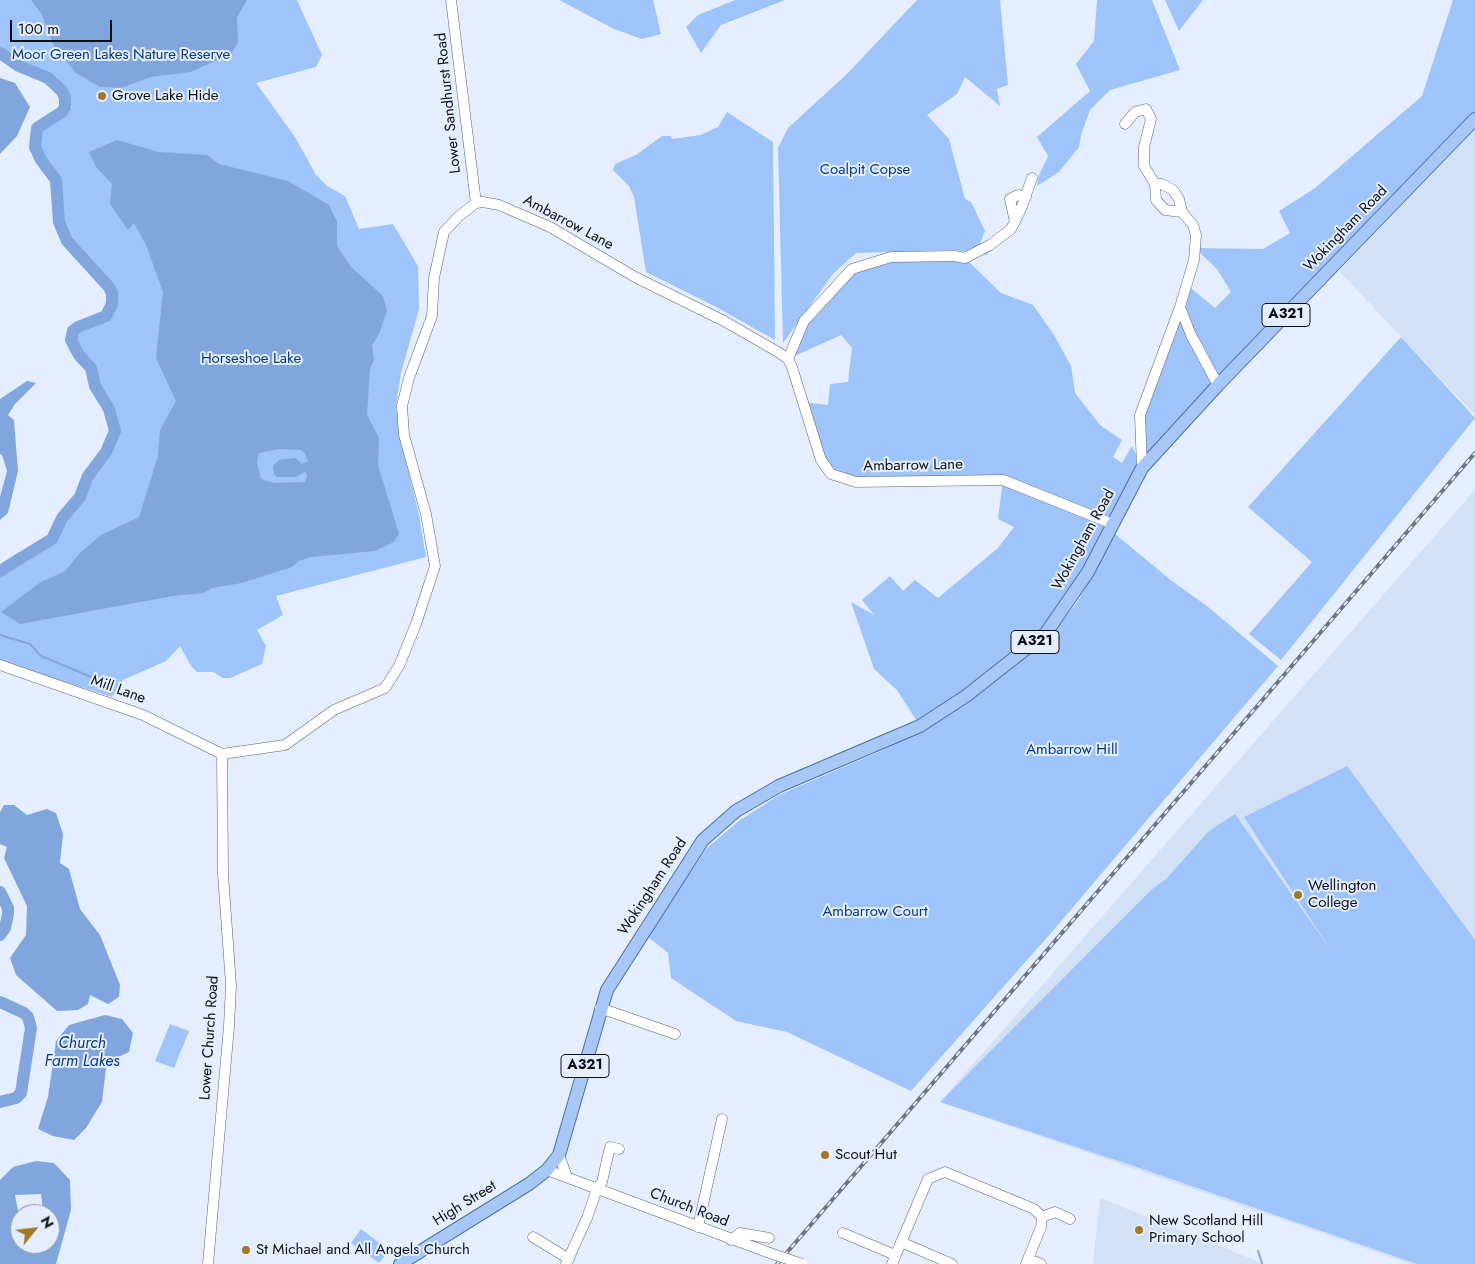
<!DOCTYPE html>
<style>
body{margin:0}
#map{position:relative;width:1475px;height:1264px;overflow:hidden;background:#e4eefe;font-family:Jost,sans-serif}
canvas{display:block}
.north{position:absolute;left:10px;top:1204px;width:50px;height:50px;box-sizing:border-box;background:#e4eefe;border:1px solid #8e95a1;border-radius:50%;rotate:61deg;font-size:14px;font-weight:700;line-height:20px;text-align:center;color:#0d1015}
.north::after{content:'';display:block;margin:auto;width:18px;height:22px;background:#a37728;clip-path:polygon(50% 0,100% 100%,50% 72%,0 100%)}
.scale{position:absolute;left:10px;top:20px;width:102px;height:22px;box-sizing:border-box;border:2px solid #0d1015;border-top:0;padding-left:6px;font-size:15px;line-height:18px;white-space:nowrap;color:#0d1015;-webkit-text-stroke:4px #e4eefe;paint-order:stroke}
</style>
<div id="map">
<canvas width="1475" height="1264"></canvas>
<div class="north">N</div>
<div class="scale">100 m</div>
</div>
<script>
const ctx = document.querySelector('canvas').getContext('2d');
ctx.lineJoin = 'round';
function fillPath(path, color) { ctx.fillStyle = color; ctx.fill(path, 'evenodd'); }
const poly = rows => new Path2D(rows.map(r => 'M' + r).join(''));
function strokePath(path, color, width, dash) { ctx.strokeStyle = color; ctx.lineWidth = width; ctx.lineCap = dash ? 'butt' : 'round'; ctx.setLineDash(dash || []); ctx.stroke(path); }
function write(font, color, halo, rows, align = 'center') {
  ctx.font = font + ' Jost,sans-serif'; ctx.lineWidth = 4; ctx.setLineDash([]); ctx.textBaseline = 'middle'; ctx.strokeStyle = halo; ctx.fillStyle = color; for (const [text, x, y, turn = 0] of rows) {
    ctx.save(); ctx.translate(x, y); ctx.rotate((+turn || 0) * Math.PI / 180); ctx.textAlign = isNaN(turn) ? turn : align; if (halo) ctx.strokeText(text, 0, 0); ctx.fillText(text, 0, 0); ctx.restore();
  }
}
fillPath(poly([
 [1475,129,1475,415,1339,271],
 [1475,490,1475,1264,1411,1264,940,1102],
 [1100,1198,1264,1264,1093,1264]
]), '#d2e1f6');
fillPath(poly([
 [0,0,297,0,322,55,316,67,256,83,295,137,316,175,327,186,345,196,359,229,393,224,418,266,419,309,401,373,396,406,400,437,419,515,426,557,276,596,283,615,257,630,266,646,262,664,230,678,223,678,213,672,197,672,191,666,180,646,166,661,123,680,112,697,0,661,0,569,7,562,48,540,61,517,78,496,87,475,104,451,113,431,108,410,93,387,90,369,77,356,69,340,71,331,77,325,104,316,110,304,110,294,72,252,61,233,55,207,54,180,39,162,32,147,34,127,60,109,72,108,52,74,21,65,0,53],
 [559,0,653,0,661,34,642,39,614,29],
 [735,0,785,0,721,25,701,53,686,27,698,15],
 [917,0,1000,0,1008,85,997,89,1000,106,965,77,957,94,927,115,949,139,965,199,971,202,985,231,980,244,988,255,954,250,856,253,833,274,783,343,778,148,788,128,846,75],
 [1097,0,1152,0,1180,70,1110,90,1090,110,1081,135,1079,147,1059,172,1037,186,1039,175,1048,156,1037,137,1090,91,1076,64,1094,41],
 [1165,0,1203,0,1179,31],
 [1453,0,1475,0,1475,119,1142,468,1046,633,920,726,897,690,874,669,851,602,874,615,862,600,890,576,903,591,915,580,938,598,998,548,1014,527,998,519,1003,480,856,482,831,474,803,402,828,405,830,384,848,382,852,348,841,335,788,359,804,321,852,269,891,257,965,258,1001,293,1033,305,1054,335,1071,366,1075,393,1100,425,1122,440,1113,457,1122,463,1132,446,1141,466,1140,415,1186,284,1215,308,1231,292,1217,269,1195,248,1263,249,1290,233,1279,211,1315,188,1422,96],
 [727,112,773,142,775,340,718,308,646,272,634,197,629,186,613,170,615,164,636,155,662,136,671,136,672,139,701,135,718,127],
 [1401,337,1475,418,1281,660,1249,634,1312,562,1248,507],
 [1115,534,1172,581,1207,606,1278,666,1051,933,911,1091,787,1032,736,1021,671,978,668,953,647,936,707,848,739,821,779,795,883,750,927,726,1050,637,1078,601],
 [1347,766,1475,940,1475,1264,1417,1264,1134,1166,940,1102,1151,890,1166,879,1209,831,1235,814,1330,949,1244,817],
 [170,1024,189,1031,174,1068,155,1061],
 [361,1229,389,1250,379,1263,351,1243]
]), '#9fc4fa');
fillPath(poly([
 [31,0,247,0,237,17,238,42,232,53,191,72,151,77,121,88,100,87,76,73,54,46,41,13],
 [0,78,15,83,30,107,17,136,0,154],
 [117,140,159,152,207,155,219,164,288,181,329,205,337,222,337,246,351,267,383,296,387,311,379,334,372,345,374,360,370,369,367,415,379,438,378,465,399,534,394,542,375,551,311,557,299,561,292,567,242,583,212,588,204,593,173,596,20,624,1,612,41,582,65,571,80,553,101,535,139,517,158,456,160,430,176,401,156,358,163,292,146,245,134,223,128,230,110,204,112,184,96,167,89,152],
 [279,449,301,450,305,453,308,461,302,464,295,458,279,460,273,466,274,474,277,477,296,477,306,471,307,476,305,482,274,483,261,479,257,462,259,453],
 [27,381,36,383,15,404,8,415,14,420,18,471,8,513,0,520,0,497,7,471,2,455,0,454,0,399],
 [4,805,14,805,27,815,47,809,56,813,63,834,60,863,69,869,80,909,100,935,120,985,119,997,108,1004,90,995,88,1004,78,1010,57,1011,16,975,10,958,26,935,27,906,4,858,7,847,0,844,0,812],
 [105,1015,122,1019,133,1033,129,1052,114,1059,106,1068,102,1102,86,1128,74,1140,53,1136,38,1129,48,1097,56,1041,69,1025],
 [36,1161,54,1163,70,1180,71,1210,56,1264,0,1264,0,1180,13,1167],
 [41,1194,43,1210,40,1214,50,1214,50,1244,20,1244,20,1221,15,1195]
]), '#81a6dd');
strokePath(poly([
 [0,635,30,644,41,656,94,678],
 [1258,1251,1262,1263]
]), '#81a6dd', 2);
strokePath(poly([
 [0,53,19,66,48,78,62,91,65,98,65,107,62,112,37,128,35,147,41,160,56,180,59,222,67,241,109,287,112,293,112,304,106,316,78,327,73,331,71,340,79,355,91,368,95,386,109,409,115,431,106,452,88,476,80,497,62,518,52,539,0,571],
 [0,892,8,908,8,914,5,928,0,935],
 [0,1002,24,1013,28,1017,31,1028,21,1093,16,1098,0,1102]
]), '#81a6dd', 12);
const minor = poly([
 [451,0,476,203],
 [1125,124,1135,112,1146,109,1151,119,1144,147,1144,166,1155,184],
 [1182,212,1165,210,1156,200,1155,184,1162,184,1173,190,1179,199,1182,212,1193,225,1196,235,1194,260,1180,307,1191,335,1218,385],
 [1015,222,1010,199,1018,195,1026,197],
 [788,359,804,321,852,269,891,257,955,256,965,258,990,245,1011,229,1021,209,1032,178],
 [1142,468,1140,415,1180,307],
 [0,665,143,715,222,754],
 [222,754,285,745,334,710,385,688,399,666,416,624,435,566,426,514,404,435,402,406,409,378,432,316,434,278,444,232,459,216,476,203,483,202,499,205,550,227,635,277,724,321,778,352,788,359,792,367,821,460,831,474,856,482,1003,480,1113,524],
 [600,1008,675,1034],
 [559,1155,567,1177],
 [547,1170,767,1252],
 [1042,1217,1055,1212,1070,1219],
 [698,1227,722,1119],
 [843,1233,895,1255],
 [533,1237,569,1259],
 [731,1240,740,1233,769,1238],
 [901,1242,952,1264],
 [1028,1259,1041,1264],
 [208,1264,229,1026,231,985,223,874,222,754],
 [566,1264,587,1218,597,1189,602,1182,610,1147,619,1149],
 [892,1264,928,1179,945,1172,1034,1209,1042,1217,1041,1227,1026,1264]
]);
const major = poly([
 [400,1264,529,1184,547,1170,559,1155,607,990,703,840,736,811,779,786,920,726,966,696,1046,633,1088,572,1142,468,1218,385,1475,119]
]);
strokePath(minor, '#5a6371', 11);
strokePath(major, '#4b6fa3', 14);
strokePath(minor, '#fff', 10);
strokePath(major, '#a7c7f6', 12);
const rail = poly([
 [777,1264,1475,453]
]);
strokePath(rail, '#6f757f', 4);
strokePath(rail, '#e4eefe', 2, [5.5]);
const minorBridge = poly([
 [767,1252,802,1264]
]);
strokePath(minorBridge, '#5a6371', 11, []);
strokePath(minorBridge, '#fff', 10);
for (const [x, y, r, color] of [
 [102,96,5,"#a37728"],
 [1298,895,5,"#a37728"],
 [825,1155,5,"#a37728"],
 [1139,1230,5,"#a37728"],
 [246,1250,5,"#a37728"]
]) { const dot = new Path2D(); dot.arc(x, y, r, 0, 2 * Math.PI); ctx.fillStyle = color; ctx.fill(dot); strokePath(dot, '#e4eefe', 2); }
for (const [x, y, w] of [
 [1286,315,48],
 [1035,642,48],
 [585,1066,48]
]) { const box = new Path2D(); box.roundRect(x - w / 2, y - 11.5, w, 23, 4); ctx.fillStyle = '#e4eefe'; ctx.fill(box); strokePath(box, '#0d1015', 1); }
write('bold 14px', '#0d1015', null, [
 ["A321",1286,315],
 ["A321",1035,642],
 ["A321",585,1066]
]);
write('15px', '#073879', '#e4eefe', [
 ["Moor Green Lakes Nature Reserve",121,55],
 ["Coalpit Copse",865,170],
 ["Horseshoe Lake",251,359],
 ["Ambarrow Hill",1072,750],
 ["Ambarrow Court",875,912]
]);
write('15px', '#0d1015', '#e4eefe', [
 ["Grove Lake Hide",112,96],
 ["Wellington",1308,886],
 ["College",1308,903],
 ["Scout Hut",835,1155],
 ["New Scotland Hill",1149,1221],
 ["Primary School",1149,1238],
 ["St Michael and All Angels Church",256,1250]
], 'left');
write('15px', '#0d1015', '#e4eefe', [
 ["Lower Sandhurst Road",449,103,-96],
 ["Ambarrow Lane",568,223,28],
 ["Wokingham Road",1346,229,-46],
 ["Ambarrow Lane",913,466,-1],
 ["Wokingham Road",1084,540,-61],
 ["Mill Lane",118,690,20],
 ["Wokingham Road",653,887,-57],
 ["Lower Church Road",210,1038,-86],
 ["High Street",465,1204,-32],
 ["Church Road",689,1208,21]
]);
write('italic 16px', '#083a7a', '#e4eefe', [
 ["Church",82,1044],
 ["Farm Lakes",82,1062]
]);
</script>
